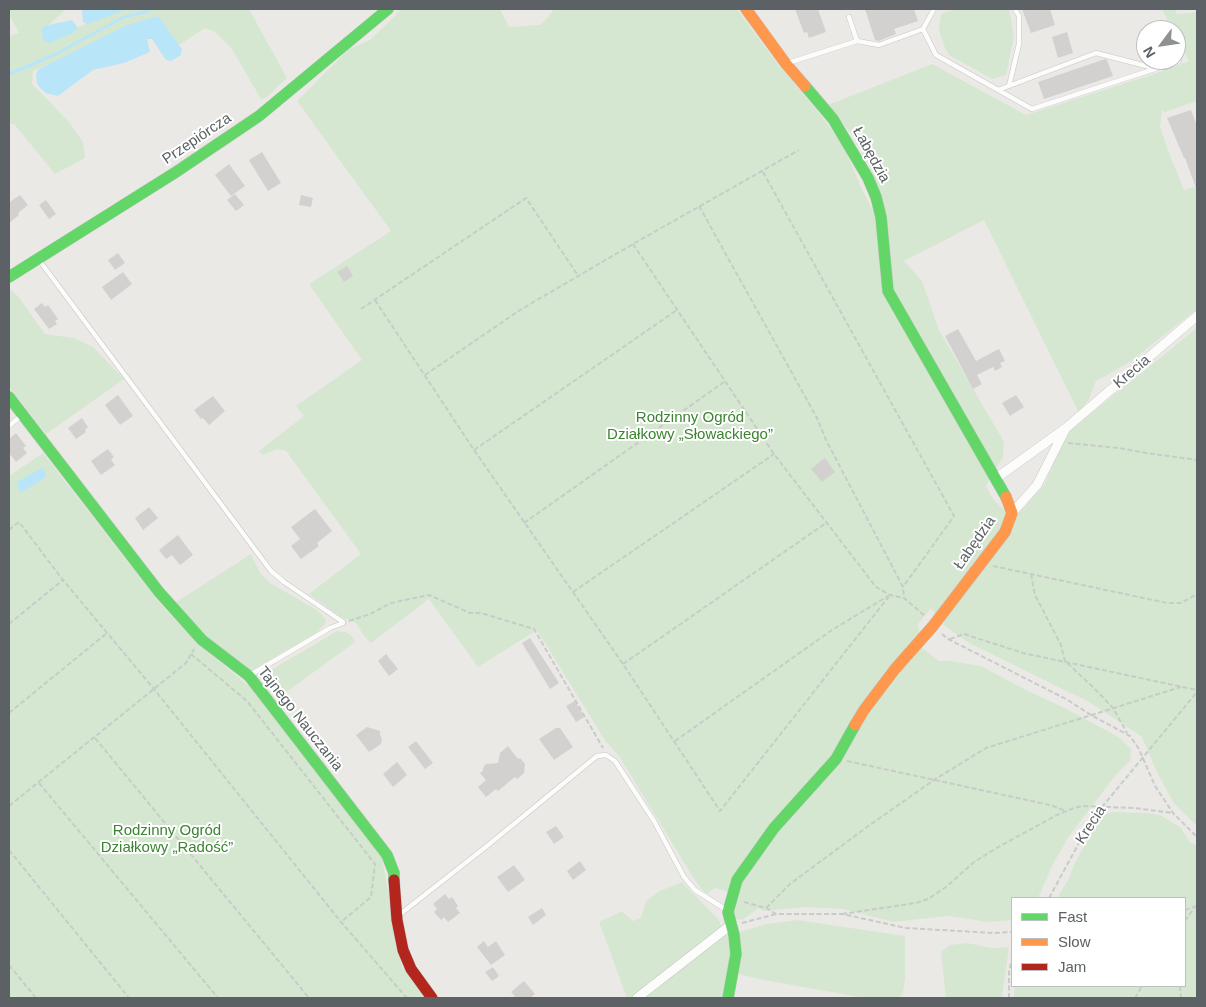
<!DOCTYPE html>
<meta charset="utf-8">
<style>
body{margin:0}
#map{position:relative;width:1206px;height:1007px;overflow:hidden;background:#ebe9e6;font-family:Helvetica,sans-serif}
canvas{display:block}
.frame{position:absolute;inset:0;border:10px solid #5b6164;pointer-events:none}
.legend{position:absolute;left:1011px;top:897px;width:175px;height:90px;box-sizing:border-box;background:#fff;border:1px solid #bdc0c1;margin:0;padding:6px 9px;list-style:none;font-size:15px;color:#5b6164}
.legend li{display:flex;align-items:center;gap:10px;height:25px}
.legend b{width:25px;border:1px solid #bdc0c1}
.north{position:absolute;left:1136px;top:20px;width:50px;height:50px;box-sizing:border-box;background:#fff;border:1px solid #bdc0c1;border-radius:50%;rotate:239deg;font-size:14px;font-weight:700;line-height:20px;text-align:center;color:#5b6164}
.north::after{content:'';display:block;margin:auto;width:18px;height:22px;background:#8d9192;clip-path:polygon(50% 0,100% 100%,50% 72%,0 100%)}
</style>
<div id="map">
<canvas width="1206" height="1007"></canvas>
<div class="frame"></div>
<ul class="legend">
<li><b style="height:6px;background:#63d668"></b>Fast</li>
<li><b style="height:6px;background:#ff974d"></b>Slow</li>
<li><b style="height:6px;background:#b3261e"></b>Jam</li>
</ul>
<div class="north">N</div>
</div>
<script>
const ctx = document.querySelector('canvas').getContext('2d');
ctx.lineJoin = 'round';
function fillPath(path, color) { ctx.fillStyle = color; ctx.fill(path, 'evenodd'); }
const poly = rows => new Path2D(rows.map(r => 'M' + r).join(''));
function strokePath(path, color, width, dash) { ctx.strokeStyle = color; ctx.lineWidth = width; ctx.lineCap = dash ? 'butt' : 'round'; ctx.setLineDash(dash || []); ctx.stroke(path); }
function write(font, color, halo, rows, align = 'center') {
  ctx.font = font + ' Helvetica,sans-serif'; ctx.lineWidth = 4; ctx.setLineDash([]); ctx.textBaseline = 'middle'; ctx.strokeStyle = halo; ctx.fillStyle = color; for (const [text, x, y, turn = 0] of rows) {
    ctx.save(); ctx.translate(x, y); ctx.rotate((+turn || 0) * Math.PI / 180); ctx.textAlign = isNaN(turn) ? turn : align; if (halo) ctx.strokeText(text, 0, 0); ctx.fillText(text, 0, 0); ctx.restore();
  }
}
fillPath(poly([
 [9,9,66,9,49,25,57,38,116,9,249,9,287,78,267,97,261,99,232,49,215,32,205,28,179,45,157,16,33,71,32,84,69,122,83,142,85,158,55,174,14,124,9,124,9,36,19,33,9,14],
 [402,9,500,9,509,27,540,25,549,16,554,9,737,9,779,66,816,109,844,146,860,185,874,213,886,213,868,164,853,136,828,105,932,64,1026,115,1160,72,1189,61,1176,35,1176,30,1173,30,1162,9,1175,9,1177,14,1197,12,1197,101,1165,112,1162,110,1160,127,1171,158,1184,190,1197,186,1197,309,1130,362,1096,381,1089,399,1079,413,984,220,904,261,922,281,939,330,1004,442,1003,457,986,486,993,499,1004,510,1021,511,1044,485,1068,432,1197,328,1197,826,1173,802,1157,772,1142,737,1089,702,969,643,944,625,931,608,918,624,922,648,939,661,951,661,981,666,1028,691,1067,709,1120,738,1131,749,1130,761,1115,776,1069,836,1053,864,1038,898,1012,898,1012,920,989,922,948,916,894,922,843,909,805,907,763,911,759,908,742,920,733,918,729,892,715,888,706,894,696,882,619,756,606,742,537,630,478,667,429,599,371,643,364,636,356,623,341,617,309,594,361,554,286,451,277,449,262,455,259,451,304,416,296,406,362,360,309,284,391,231,297,101,349,49,370,40],
 [955,9,1009,9,1014,36,1006,75,992,79,949,55,945,48,939,31,941,14],
 [9,289,18,296,45,334,74,338,93,347,124,379,46,434,9,387],
 [43,453,158,601,198,644,250,687,382,858,402,966,426,998,9,998,9,476],
 [251,554,260,573,270,583,317,610,326,619,325,624,316,633,251,671,204,635,173,604],
 [337,631,345,632,352,636,355,642,277,699,259,677],
 [1112,812,1146,813,1160,815,1180,827,1190,842,1197,846,1197,998,1014,998,1014,986,1185,986,1185,898,1057,898,1068,880,1075,863,1100,817],
 [682,882,718,919,726,936,767,924,797,920,905,936,905,978,903,993,898,998,865,998,764,980,730,972,724,998,627,998,599,922,622,911,633,921,641,918,646,901,660,891],
 [967,943,992,948,1009,947,1002,998,946,998,941,952,950,945]
]), '#d6e7d1');
fillPath(poly([
 [82,9,127,9,88,24,83,22],
 [158,16,182,49,181,55,171,61,166,60,152,39,147,39,150,52,124,63,93,70,58,96,46,93,40,88,37,83,36,74,39,69,125,26],
 [72,20,78,28,71,34,49,43,43,40,42,31,44,26],
 [42,468,44,468,46,477,22,492,19,491,17,482]
]), '#b8e6f8');
strokePath(poly([
 [9,74,54,55,124,17,148,11,150,9]
]), '#b8e6f8', 3);
fillPath(poly([
 [795,9,818,9,826,32,809,38,807,32,804,33],
 [865,9,914,9,918,21,894,29,896,34,879,41,875,40],
 [1022,9,1050,9,1055,25,1031,33],
 [1067,32,1073,53,1058,58,1052,37],
 [1105,59,1107,60,1113,76,1044,99,1038,82],
 [1191,110,1197,126,1196,188,1185,158,1184,158,1167,118],
 [262,152,281,183,268,191,249,160],
 [229,164,245,186,231,196,215,175],
 [235,194,244,205,236,211,227,200],
 [20,195,28,205,18,213,19,215,9,223,9,200,10,202],
 [301,195,313,198,311,207,299,205],
 [46,200,56,214,49,219,39,205],
 [118,253,125,263,115,270,108,260],
 [347,266,353,276,344,282,337,272],
 [123,272,132,284,111,300,102,287],
 [42,303,45,307,48,305,58,319,55,321,57,324,49,329,34,309],
 [958,329,976,361,999,349,1005,361,1000,363,1002,367,995,371,993,367,977,375,982,384,973,389,945,336],
 [118,395,133,416,120,425,105,405],
 [1016,395,1024,407,1010,416,1002,403],
 [213,396,225,411,209,425,203,418,201,419,194,410],
 [82,418,88,427,85,430,86,432,76,439,68,428],
 [16,433,26,446,23,448,27,453,16,462,9,453,9,439],
 [108,449,114,457,111,460,115,465,101,475,91,461],
 [825,458,835,472,822,482,811,469],
 [149,507,158,518,143,530,135,518],
 [315,509,332,531,317,543,319,546,301,559,291,546,300,539,291,527],
 [178,535,193,555,180,565,172,555,166,559,159,550],
 [530,638,559,683,550,689,522,643],
 [386,654,398,669,389,676,378,661],
 [575,701,584,717,576,722,566,706],
 [367,727,380,731,380,735,382,738,381,744,369,752,356,735],
 [556,728,560,728,573,747,554,760,539,739],
 [416,741,433,763,425,769,408,747],
 [508,746,518,759,520,758,525,764,524,773,517,779,515,777,498,791,496,789,486,797,478,787,486,780,480,773,483,771,483,768,486,764,498,763,500,753],
 [397,762,407,775,393,787,383,774],
 [556,826,564,837,554,844,546,832],
 [580,861,586,870,573,880,567,871],
 [514,865,525,880,508,892,497,877],
 [445,894,449,899,452,897,458,906,456,908,460,913,448,922,444,917,441,920,434,912,437,909,433,904],
 [542,908,546,915,533,925,528,917],
 [484,941,488,947,496,941,505,955,491,965,477,947],
 [493,967,499,976,492,981,485,972],
 [524,981,535,994,530,998,516,998,511,992]
]), '#d3d1d0');
const lane = poly([
 [923,29,934,9],
 [857,41,879,45,923,29,936,55,1032,109,1179,61],
 [788,63,857,41,849,17],
 [1009,86,1019,44,1019,16,1015,9],
 [998,90,1096,53,1154,68],
 [39,260,271,571,284,582,343,622],
 [9,426,21,416],
 [250,675,330,628,343,623],
 [399,915,487,846,597,756,606,755,615,761,654,821,684,877,695,890,728,911]
]);
const street = poly([
 [1066,428,1197,316],
 [995,479,1066,428,1037,485,1012,513],
 [637,998,732,924]
]);
const fast = poly([
 [805,86,833,119,868,178,876,197,881,217,888,291,1006,497],
 [9,277,176,172,259,116,388,9],
 [9,397,159,592,202,640,249,676,387,855,394,873,394,880],
 [728,998,736,954,734,935,728,912,737,880,774,828,836,759,855,725]
]);
const slow = poly([
 [746,9,786,64,805,86],
 [855,725,864,710,895,669,933,626,1005,532,1012,513,1006,497]
]);
const jam = poly([
 [394,880,397,920,403,950,411,969,432,998]
]);
strokePath(lane, '#c7c7c7', 5.5);
strokePath(street, '#c7c7c7', 10);
strokePath(fast, '#c6c7c7', 12);
strokePath(slow, '#c6c7c7', 12);
strokePath(jam, '#c6c7c7', 12);
strokePath(poly([
 [763,172,954,516,903,587],
 [699,206,817,418,826,440,903,587,904,598],
 [633,244,774,454,876,587,890,595,904,598,925,616],
 [375,300,474,450,623,664,720,811,890,595],
 [361,309,526,198,579,277],
 [425,375,520,310,633,244,799,150],
 [1068,443,1119,448,1146,453,1197,460],
 [474,450,677,310],
 [524,523,724,382],
 [9,530,19,522,63,580,154,689,341,922,407,998],
 [993,566,1167,603,1181,603,1197,594],
 [1031,574,1035,595,1061,645,1065,661,1094,688,1113,708,1127,733],
 [573,592,774,454],
 [349,621,370,614,391,603,429,595,470,613,481,613,534,629,603,748],
 [9,624,63,580],
 [942,634,948,639,1066,699,1091,715,1130,736,1139,749,1155,786,1173,813,1197,837],
 [950,639,964,634,1023,653,1197,690],
 [191,654,247,701,375,864,371,897,341,922],
 [623,664,826,523],
 [9,713,107,633],
 [95,738,309,998],
 [675,741,832,630,888,596],
 [847,761,1050,805,1066,811],
 [39,783,218,998],
 [9,806,186,663,194,649],
 [9,850,129,998],
 [1049,898,1085,832,1102,807,1197,692],
 [744,902,766,908,776,914,842,914,906,928,994,933,1012,932],
 [766,908,790,884,867,827,934,780,986,748,1181,687],
 [1185,910,1197,906],
 [842,914,916,903,928,899,946,887,974,862,1000,846,1057,815,1074,808,1083,806,1134,808,1173,813],
 [1185,921,1194,908],
 [742,923,776,914],
 [9,965,36,998],
 [1180,986,1181,998],
 [1009,998,1009,972,1012,958],
 [1135,998,1142,986]
]), '#c7ccc8', 2, [5, 2.5]);
strokePath(lane, '#fcfcfb', 4.5);
strokePath(street, '#fcfcfb', 9);
strokePath(fast, '#63d668', 11);
strokePath(slow, '#ff974d', 11);
strokePath(jam, '#b3261e', 11);
write('15px', '#5b6164', '#fff', [
 ["Przepiórcza",197,139,-34],
 ["Łabędzia",871,155,61],
 ["Krecia",1132,372,-40],
 ["Łabędzia",975,543,-55],
 ["Tajnego Nauczania",300,719,52],
 ["Krecia",1091,825,-57]
]);
write('15px', '#3c8432', '#fff', [
 ["Rodzinny Ogród",690,418],
 ["Działkowy „Słowackiego”",690,435],
 ["Rodzinny Ogród",167,831],
 ["Działkowy „Radość”",167,848]
]);
</script>
